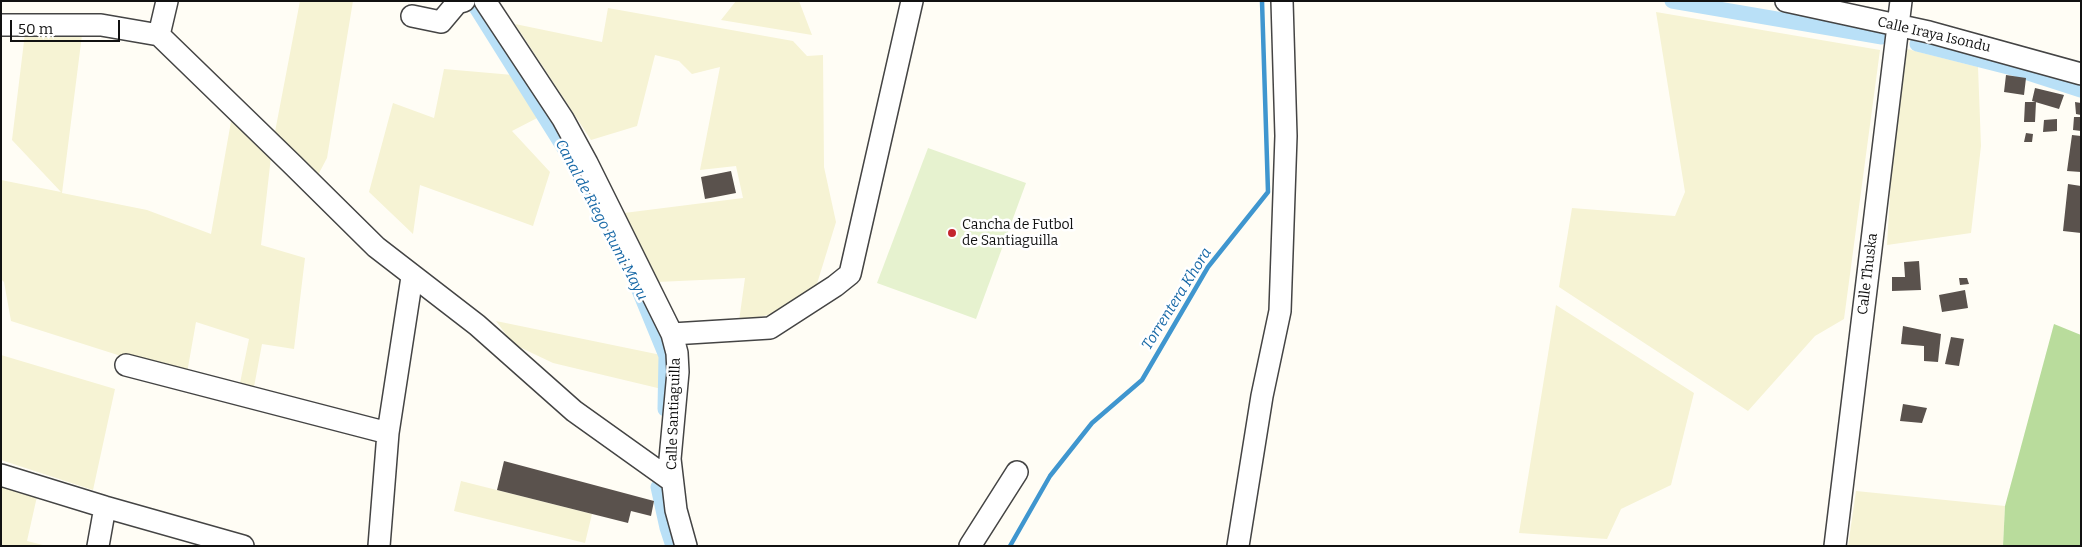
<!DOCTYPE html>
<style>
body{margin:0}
#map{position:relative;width:2082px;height:547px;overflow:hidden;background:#fffdf5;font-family:Bitter,serif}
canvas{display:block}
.frame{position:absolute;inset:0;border:2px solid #111;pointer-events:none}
.scale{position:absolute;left:10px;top:20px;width:110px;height:22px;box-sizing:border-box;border:2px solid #111;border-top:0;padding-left:6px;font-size:15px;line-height:18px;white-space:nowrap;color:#111;-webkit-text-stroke:4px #fff;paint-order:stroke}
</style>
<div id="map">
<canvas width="2082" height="547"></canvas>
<div class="frame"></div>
<div class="scale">50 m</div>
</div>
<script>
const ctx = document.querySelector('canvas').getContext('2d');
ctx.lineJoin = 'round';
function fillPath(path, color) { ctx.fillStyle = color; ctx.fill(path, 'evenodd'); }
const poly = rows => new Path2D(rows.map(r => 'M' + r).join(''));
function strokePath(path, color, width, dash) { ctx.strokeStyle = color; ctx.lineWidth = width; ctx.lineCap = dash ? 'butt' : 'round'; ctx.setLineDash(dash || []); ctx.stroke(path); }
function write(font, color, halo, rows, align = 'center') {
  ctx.font = font + ' Bitter,serif'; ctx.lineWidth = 5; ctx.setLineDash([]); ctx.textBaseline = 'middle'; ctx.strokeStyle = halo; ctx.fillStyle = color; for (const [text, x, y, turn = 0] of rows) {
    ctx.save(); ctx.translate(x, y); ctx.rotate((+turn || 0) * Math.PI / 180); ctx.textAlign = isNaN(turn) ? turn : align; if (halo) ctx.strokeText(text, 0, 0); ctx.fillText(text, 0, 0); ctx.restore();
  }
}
fillPath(poly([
 [300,1,353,1,327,158,318,175,274,137],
 [736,1,799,1,812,35,721,20],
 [608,8,793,41,807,56,823,55,824,167,836,222,816,287,773,314,739,321,745,278,657,282,624,213,743,198,736,166,700,170,720,67,692,74,679,61,655,55,637,126,591,140,515,24,602,42],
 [1656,12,1880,50,1844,319,1815,336,1748,411,1559,287,1572,208,1675,216,1685,192],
 [25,33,82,35,62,193,147,210,211,234,232,116,271,157,261,245,305,258,294,349,262,344,254,387,240,383,249,339,196,322,187,373,121,356,11,321,4,282,1,279,1,180,61,192,12,140],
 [1907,49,1978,67,1981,146,1971,233,1887,245,1892,160],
 [444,69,513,75,541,116,512,131,550,172,533,226,420,185,413,234,369,192,393,103,434,118],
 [1556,305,1694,393,1671,485,1621,509,1607,539,1519,533],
 [496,321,666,356,666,390,553,363,513,344],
 [1,355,115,389,93,490,1,460],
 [1,480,38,492,27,541,47,546,1,546],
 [461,481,592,514,585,543,454,511],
 [1856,491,2005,506,2003,546,1848,546]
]), '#f6f3d4');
fillPath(poly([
 [2054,324,2081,335,2081,546,2003,546,2005,506]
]), '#b9dc9c');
fillPath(poly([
 [928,148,1026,183,976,319,877,283]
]), '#e6f2cf');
strokePath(poly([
 [1010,546,1050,476,1092,423,1142,380,1208,267,1268,192,1262,1]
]), '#3f96cf', 4.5);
strokePath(poly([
 [472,1,564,148,602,216],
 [1672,1,1882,37],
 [1917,44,2016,69,2081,90],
 [638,288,666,356,665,409],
 [658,487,667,528,673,546]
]), '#b9e0f7', 15);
fillPath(poly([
 [2006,75,2026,78,2024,95,2004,92],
 [2035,88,2064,95,2059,109,2032,101],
 [2025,102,2036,102,2035,122,2024,122],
 [2075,102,2081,103,2081,115,2076,114],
 [2074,117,2081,117,2081,131,2073,130],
 [2057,119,2057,131,2043,132,2044,120],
 [2026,133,2033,134,2032,142,2024,142],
 [2072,135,2081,136,2081,172,2067,171],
 [731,171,736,193,705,199,701,177],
 [2068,184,2081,186,2081,233,2063,231],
 [1919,261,1921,290,1892,291,1892,277,1905,277,1904,262],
 [1959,278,1967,278,1969,284,1960,285],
 [1965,290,1968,308,1942,312,1939,295],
 [1903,326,1941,334,1938,362,1924,361,1924,346,1901,344],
 [1951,337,1964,339,1959,366,1945,364],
 [1903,404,1927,408,1922,423,1900,421],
 [504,461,654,501,651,516,631,511,628,523,497,490]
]), '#5a524d');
const minor = poly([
 [485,1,563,119,587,163,672,334,677,353,678,372,670,459,676,510,686,546],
 [1786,1,1929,32,2081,74],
 [412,16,441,22,457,3,464,1],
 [1,25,101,25,159,35,293,165,376,247,477,325,574,411,672,481],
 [159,35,167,1],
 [672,334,770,328,835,286,850,274,912,1],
 [126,365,388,433],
 [1,475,105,507,243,546],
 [98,546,105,507],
 [379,546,388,433,412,277],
 [970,546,1017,472],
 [1238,546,1262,396,1280,311,1286,136,1282,1],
 [1835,546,1901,1]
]);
strokePath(minor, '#444', 24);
strokePath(minor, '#fff', 21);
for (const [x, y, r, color] of [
 [952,233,5,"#c4262e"]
]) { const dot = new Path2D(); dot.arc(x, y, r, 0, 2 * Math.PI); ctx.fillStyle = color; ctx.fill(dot); strokePath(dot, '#fff', 2); }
write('14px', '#111', '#fff', [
 ["Calle Iraya Isondu",1934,35,13],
 ["Calle Thuska",1868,274,-83],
 ["Calle Santiaguilla",674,414,-88]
]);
write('14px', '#111', '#fff', [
 ["Cancha de Futbol",962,225],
 ["de Santiaguilla",962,241]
], 'left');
write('italic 15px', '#1768a6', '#fff', [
 ["Canal de Riego Rumi Mayu",601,220,62],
 ["Torrentera Khora",1177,299,-58]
]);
</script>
